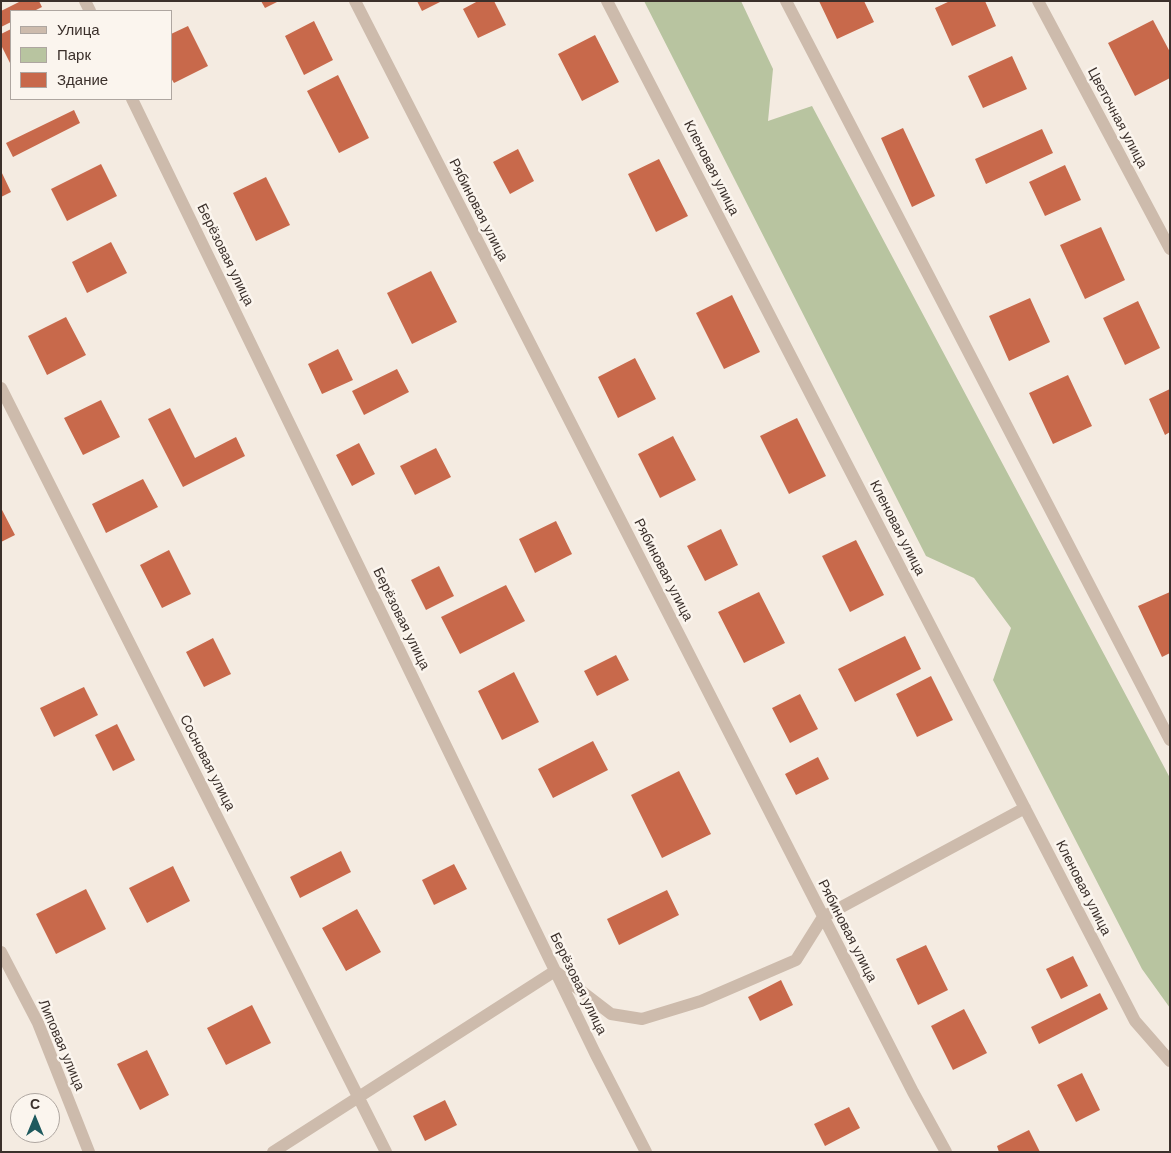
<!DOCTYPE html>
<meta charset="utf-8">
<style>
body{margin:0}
#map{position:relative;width:1171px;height:1153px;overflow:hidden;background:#f4ebe1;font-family:Helvetica,sans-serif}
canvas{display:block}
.frame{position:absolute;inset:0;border:2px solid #3b302b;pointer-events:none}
.legend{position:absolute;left:10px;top:10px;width:162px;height:90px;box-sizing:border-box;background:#fbf5ee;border:1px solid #aea6a0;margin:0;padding:6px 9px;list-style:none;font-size:15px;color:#3b302b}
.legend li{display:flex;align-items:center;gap:10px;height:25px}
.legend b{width:25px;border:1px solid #aea6a0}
.north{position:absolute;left:10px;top:1093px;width:50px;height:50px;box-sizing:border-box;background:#fbf5ee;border:1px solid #aea6a0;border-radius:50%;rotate:0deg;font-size:14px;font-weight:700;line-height:20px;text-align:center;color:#3b302b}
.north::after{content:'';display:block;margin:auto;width:18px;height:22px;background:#1f5a5e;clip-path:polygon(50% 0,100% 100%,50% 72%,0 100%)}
</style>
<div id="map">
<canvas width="1171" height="1153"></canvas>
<div class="frame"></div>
<ul class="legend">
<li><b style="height:6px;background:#cdbbac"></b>Улица</li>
<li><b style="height:14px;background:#b8c4a0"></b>Парк</li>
<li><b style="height:14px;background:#c8694b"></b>Здание</li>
</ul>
<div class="north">С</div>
</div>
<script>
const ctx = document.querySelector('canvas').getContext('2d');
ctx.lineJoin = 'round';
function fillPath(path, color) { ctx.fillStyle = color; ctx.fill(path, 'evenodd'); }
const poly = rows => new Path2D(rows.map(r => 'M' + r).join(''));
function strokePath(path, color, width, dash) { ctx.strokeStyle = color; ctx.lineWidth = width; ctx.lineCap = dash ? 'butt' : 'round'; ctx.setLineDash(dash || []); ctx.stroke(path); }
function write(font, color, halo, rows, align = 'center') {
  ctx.font = font + ' Helvetica,sans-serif'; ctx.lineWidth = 5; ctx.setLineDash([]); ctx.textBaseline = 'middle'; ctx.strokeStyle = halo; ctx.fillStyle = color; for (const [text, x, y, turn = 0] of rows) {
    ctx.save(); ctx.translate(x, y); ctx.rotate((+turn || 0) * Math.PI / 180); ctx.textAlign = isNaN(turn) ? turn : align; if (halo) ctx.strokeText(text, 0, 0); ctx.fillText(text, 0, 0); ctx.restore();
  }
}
fillPath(poly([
 [644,1,741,1,773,69,768,121,812,106,1170,778,1170,1008,1142,969,993,680,1011,628,974,578,926,556]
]), '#b8c4a0');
fillPath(poly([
 [21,1,39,1,42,7,34,11,11,11,11,22,1,27,1,11],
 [261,1,279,1,265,8],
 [417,1,442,1,422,11],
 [478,1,494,1,506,25,478,38,463,9],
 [819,1,864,1,874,22,837,39],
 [950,1,985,1,996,26,952,46,935,8],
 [1153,20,1170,52,1170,78,1135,96,1108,43],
 [314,21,333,60,304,75,285,36],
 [188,26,208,66,174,83,171,78,171,34],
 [11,29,11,65,1,45,1,34],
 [595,35,619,82,582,101,558,54],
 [1012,56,1027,89,983,108,968,76],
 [338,75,369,138,339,153,307,91],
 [74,110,80,123,13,157,6,143],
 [903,128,935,196,912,207,881,138],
 [1042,129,1053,153,986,184,975,159],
 [518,149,534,181,510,194,493,162],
 [659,159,688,216,656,232,628,174],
 [101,164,117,196,67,221,51,189],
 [1065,165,1081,200,1045,216,1029,182],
 [1,171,11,192,1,197],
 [266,177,290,225,256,241,233,193],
 [1101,227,1125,280,1085,299,1060,245],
 [111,242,127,273,87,293,72,262],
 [431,271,457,322,412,344,387,293],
 [732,295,760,352,724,369,696,313],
 [1030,298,1050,342,1009,361,989,316],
 [1138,301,1160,348,1125,365,1103,318],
 [66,317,86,355,47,375,28,336],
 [338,349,353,380,322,394,308,364],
 [635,358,656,399,618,418,598,377],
 [397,369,409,392,364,415,352,391],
 [1068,375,1092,426,1053,444,1029,393],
 [1170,389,1170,432,1165,435,1149,399],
 [101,400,120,437,83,455,64,418],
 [170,408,195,458,236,437,245,456,183,487,148,419],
 [797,418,826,476,789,494,760,436],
 [673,436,696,480,660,498,638,454],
 [359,443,375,474,352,486,336,455],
 [436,448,451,477,415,495,400,466],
 [143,479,158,507,106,533,92,504],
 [1,508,15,535,1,542],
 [556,521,572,554,535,573,519,539],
 [721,529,738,565,705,581,687,546],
 [856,540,884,595,850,612,822,556],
 [169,550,191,594,162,608,140,565],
 [439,566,454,596,426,610,411,580],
 [506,585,525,621,460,654,441,617],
 [759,592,785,643,744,663,718,612],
 [1170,592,1170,653,1162,657,1138,606],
 [905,636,921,669,855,702,838,669],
 [213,638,231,674,204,687,186,652],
 [616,655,629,680,597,696,584,671],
 [514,672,539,722,502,740,478,691],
 [931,676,953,720,917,737,896,694],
 [84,687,98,715,54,737,40,708],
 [800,694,818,729,790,743,772,708],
 [117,724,135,760,113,771,95,735],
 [593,741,608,770,553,798,538,769],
 [818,757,829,779,796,795,785,774],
 [679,771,711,834,662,858,631,795],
 [341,851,351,872,300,898,290,877],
 [454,864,467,889,434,905,422,880],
 [173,866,190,901,147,923,129,888],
 [86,889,106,929,56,954,36,914],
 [667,890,679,915,619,945,607,919],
 [357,909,381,952,346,971,322,928],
 [926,945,948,990,918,1005,896,959],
 [1073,956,1088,986,1061,999,1046,969],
 [781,980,793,1005,760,1021,748,997],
 [1100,993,1108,1009,1039,1044,1031,1027],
 [252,1005,271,1043,226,1065,207,1028],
 [964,1009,987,1053,953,1070,931,1026],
 [147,1050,169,1095,140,1110,117,1064],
 [1082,1073,1100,1110,1076,1122,1057,1085],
 [445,1100,457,1125,425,1141,413,1116],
 [849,1107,860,1128,825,1146,814,1124],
 [1029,1130,1040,1152,999,1152,997,1146]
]), '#c8694b');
strokePath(poly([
 [85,1,90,11],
 [355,1,913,1092,946,1152],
 [607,1,1135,1021,1170,1061],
 [786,1,1170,740],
 [1038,1,1170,249],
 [132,99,595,1053,646,1152],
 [1,388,386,1152],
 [1,952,38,1023,89,1152],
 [273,1152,555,971,611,1014,642,1019,701,1001,796,960,823,917,1025,808]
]), '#cdbbac', 12);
write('14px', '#3b302b', '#fbf5ee', [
 ["Цветочная улица",1117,118,62],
 ["Кленовая улица",711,168,63],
 ["Рябиновая улица",478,210,63],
 ["Берёзовая улица",225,255,64],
 ["Кленовая улица",897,528,63],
 ["Рябиновая улица",663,570,63],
 ["Берёзовая улица",401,619,64],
 ["Сосновая улица",207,763,63],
 ["Кленовая улица",1083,888,63],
 ["Рябиновая улица",847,931,63],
 ["Берёзовая улица",578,984,64],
 ["Липовая улица",61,1045,67]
]);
</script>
